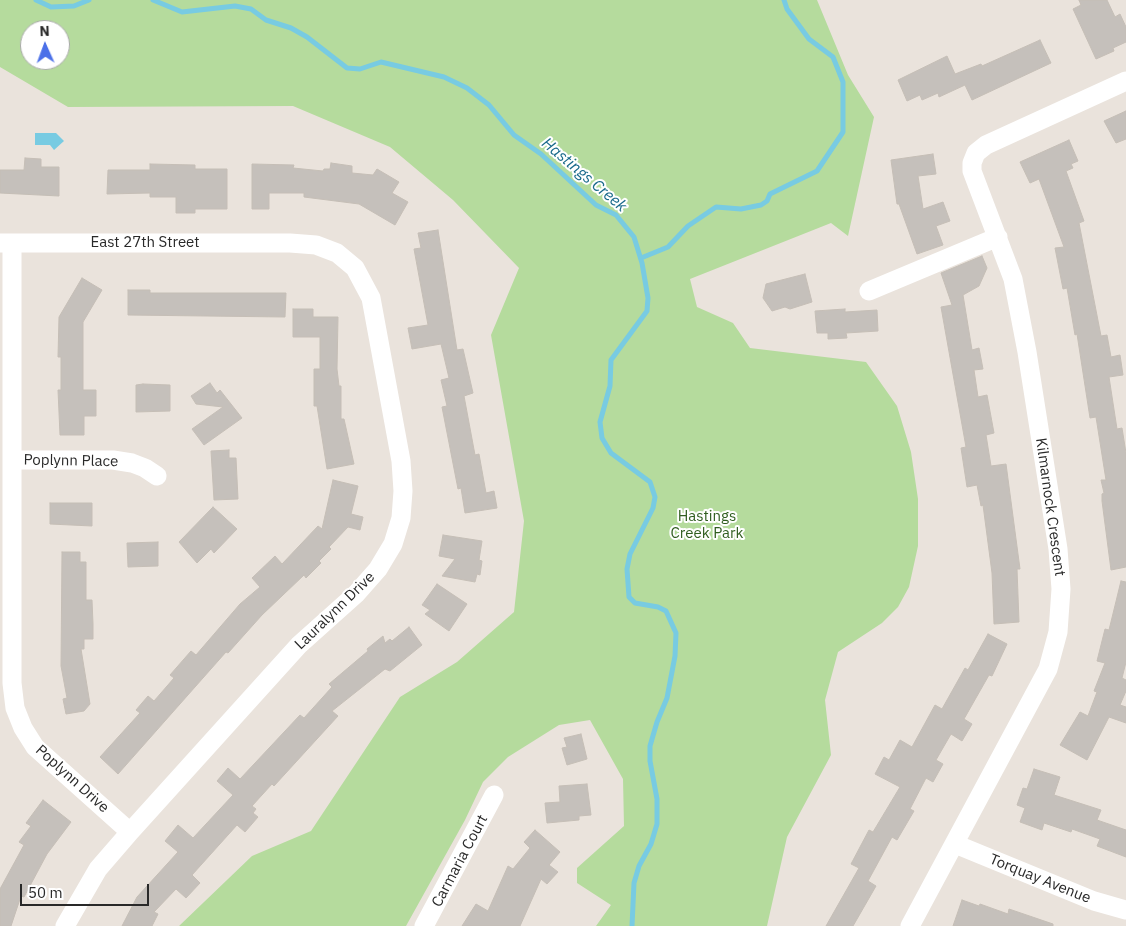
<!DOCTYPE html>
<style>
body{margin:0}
#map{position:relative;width:1126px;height:926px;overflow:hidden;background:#eae3dc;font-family:"IBM Plex Sans",sans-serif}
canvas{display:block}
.north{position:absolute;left:20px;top:20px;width:50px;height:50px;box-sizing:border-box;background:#fff;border:1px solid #a9a9a9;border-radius:50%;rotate:358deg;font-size:14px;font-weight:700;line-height:20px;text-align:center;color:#292929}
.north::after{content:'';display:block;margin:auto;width:18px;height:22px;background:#4b70e8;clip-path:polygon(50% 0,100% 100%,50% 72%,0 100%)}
.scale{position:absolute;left:20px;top:884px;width:129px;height:22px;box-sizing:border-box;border:2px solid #292929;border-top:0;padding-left:6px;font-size:15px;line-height:18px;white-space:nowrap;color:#292929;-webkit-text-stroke:4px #fff;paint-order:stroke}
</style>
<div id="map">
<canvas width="1126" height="926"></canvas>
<div class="north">N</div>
<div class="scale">50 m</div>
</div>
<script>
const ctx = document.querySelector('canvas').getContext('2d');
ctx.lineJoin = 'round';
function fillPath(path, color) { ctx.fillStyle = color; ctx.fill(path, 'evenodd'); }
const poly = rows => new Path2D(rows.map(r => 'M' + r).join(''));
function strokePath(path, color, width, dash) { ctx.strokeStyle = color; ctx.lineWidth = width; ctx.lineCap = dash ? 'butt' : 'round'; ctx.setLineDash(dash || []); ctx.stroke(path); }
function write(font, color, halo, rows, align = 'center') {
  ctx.font = font + ' "IBM Plex Sans",sans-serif'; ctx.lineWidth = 4; ctx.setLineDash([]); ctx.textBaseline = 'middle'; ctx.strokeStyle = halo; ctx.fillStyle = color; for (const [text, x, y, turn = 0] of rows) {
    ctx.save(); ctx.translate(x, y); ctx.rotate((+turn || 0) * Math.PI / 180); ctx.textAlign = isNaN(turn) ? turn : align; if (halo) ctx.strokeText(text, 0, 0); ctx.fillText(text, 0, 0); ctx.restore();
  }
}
fillPath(poly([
 [0,0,817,0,848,75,874,117,848,236,831,223,690,279,697,307,733,323,750,348,866,362,897,406,911,452,918,499,918,546,909,587,898,607,882,623,838,652,825,700,831,755,787,837,767,926,596,926,611,905,577,883,577,868,624,826,623,779,590,720,559,725,508,757,483,782,465,820,406,926,179,926,252,856,311,831,400,697,457,662,514,612,524,521,491,335,519,268,453,200,390,147,293,106,68,107,0,67],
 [30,30,60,30,60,60,30,60]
]), '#b5db9d');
fillPath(poly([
 [35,133,56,133,64,141,54,150,50,145,35,145]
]), '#78cbe2');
strokePath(poly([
 [36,0,51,7,74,6,89,0],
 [153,0,182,12,235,6,251,9,266,20,291,28,307,37,347,68,360,69,381,62,444,77,467,88,489,105,514,135,541,154,596,205,616,215,634,237,642,263,648,298,647,311,611,360,610,386,600,422,602,438,611,453,650,482,655,497,653,508,630,554,627,569,629,597,635,603,658,607,666,611,676,633,675,656,667,698,657,722,650,746,650,761,657,799,657,824,651,844,639,866,634,883,632,926],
 [641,258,668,247,688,226,716,207,741,209,761,205,767,201,770,194,817,171,843,132,843,82,833,57,809,39,787,9,784,0]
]), '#78cbe2', 5);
const building = poly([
 [1079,0,1107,0,1115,17,1120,14,1126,27,1126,42,1113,48,1114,51,1096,59,1073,9,1081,5,1079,0],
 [1040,40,1051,63,972,100,965,85,939,97,938,93,922,100,920,95,907,101,898,80,947,56,955,74,981,64,982,66,1040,40],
 [1126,111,1126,139,1116,143,1104,121,1126,111],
 [1069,140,1078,161,1071,164,1073,168,1066,171,1084,221,1079,223,1101,336,1107,335,1111,357,1120,355,1123,375,1109,377,1117,429,1122,428,1126,453,1126,567,1111,570,1102,501,1102,494,1104,493,1101,480,1106,480,1096,417,1090,418,1077,334,1075,335,1067,288,1063,289,1055,248,1064,247,1039,179,1030,183,1020,162,1069,140],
 [933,154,936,174,918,176,923,209,943,202,950,221,936,226,943,245,917,254,899,204,897,204,891,160,933,154],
 [25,158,41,159,41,167,59,167,59,196,0,193,0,170,24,170,25,158],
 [331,163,352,166,352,173,373,175,377,169,399,182,392,193,408,202,395,225,359,204,304,197,304,193,269,193,269,209,252,209,252,164,294,165,293,168,323,171,324,169,330,169,331,163],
 [150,164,195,165,195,169,227,169,227,209,195,209,195,213,176,213,176,197,150,197,150,193,107,194,108,170,150,170,150,164],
 [438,230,457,350,463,349,473,393,464,396,475,455,479,454,486,493,494,491,497,508,465,513,461,488,458,489,442,407,447,406,441,380,449,378,441,344,412,349,408,328,428,325,414,249,421,248,418,233,438,230],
 [982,256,987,268,979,286,963,295,972,350,979,348,983,369,974,370,978,397,987,395,994,433,986,435,991,466,1006,464,1020,569,1017,569,1019,622,994,624,992,573,983,505,981,506,977,485,967,487,961,448,966,447,941,307,952,305,941,273,982,256],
 [805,274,812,302,790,309,785,307,772,311,763,298,766,284,805,274],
 [82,278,102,290,83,322,83,390,96,390,96,416,84,416,84,435,60,435,58,390,61,390,61,357,58,357,59,317,82,278],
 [128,290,150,290,150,293,286,293,285,317,128,315,128,290],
 [293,309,313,309,313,317,338,317,337,369,339,386,341,386,341,419,344,419,354,464,327,469,317,406,314,406,314,369,320,369,320,337,293,337,293,309],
 [845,309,845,312,877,310,878,331,846,333,847,338,828,339,828,333,817,333,815,311,845,309],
 [210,383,217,393,220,390,242,418,204,445,192,429,223,407,196,404,191,396,210,383],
 [143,384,170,385,170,411,136,412,136,385,143,384],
 [229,450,229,458,236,458,238,499,214,500,211,451,229,450],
 [333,480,358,486,351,514,363,517,360,530,348,527,329,547,331,549,319,561,321,563,306,578,304,575,262,615,228,653,226,652,118,774,100,757,140,713,136,710,148,696,154,701,174,678,170,675,191,651,196,655,240,604,260,587,252,578,275,556,282,564,318,526,322,529,333,480],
 [50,503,92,503,92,526,50,524,50,503],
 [213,507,237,529,214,553,211,549,197,563,179,542,213,507],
 [443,535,482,541,479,560,482,561,480,575,477,574,475,582,442,576,455,559,439,556,443,535],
 [158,542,158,566,128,567,127,543,158,542],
 [62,552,80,552,80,562,86,562,86,600,92,600,93,624,93,639,84,639,84,649,81,649,90,704,84,711,66,714,63,699,67,698,61,666,62,552],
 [1121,581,1126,582,1126,662,1122,678,1126,680,1126,691,1120,705,1126,707,1126,723,1109,717,1087,760,1060,745,1080,712,1088,716,1097,692,1094,691,1105,663,1097,661,1105,629,1109,630,1121,581],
 [437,584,467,604,449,631,425,614,430,610,422,605,437,584],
 [409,627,422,645,390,671,385,669,332,711,338,716,274,786,272,784,252,806,256,809,253,813,258,817,245,832,237,825,192,875,200,883,186,898,176,889,154,912,158,914,152,926,122,926,137,897,178,852,165,841,178,825,193,838,233,795,217,781,228,768,240,779,300,715,304,718,332,687,329,684,368,651,367,649,383,636,385,643,390,639,392,641,409,627],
 [988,634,1007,644,992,676,989,675,964,719,972,724,962,741,951,734,936,760,943,764,933,782,926,778,910,809,914,811,897,840,892,837,868,881,876,886,853,926,826,926,859,868,851,864,869,830,873,832,900,787,875,774,884,757,889,760,900,740,912,747,935,705,942,709,965,668,968,670,988,634],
 [581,734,587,759,567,765,562,748,567,747,564,738,581,734],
 [1034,769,1060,777,1054,795,1101,810,1097,820,1126,830,1126,857,1097,846,1100,839,1072,829,1071,832,1044,823,1042,830,1020,822,1025,808,1017,805,1023,788,1027,789,1034,769],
 [587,784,591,815,579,816,579,820,547,823,545,803,560,802,559,786,587,784],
 [43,800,71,822,47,854,24,897,21,896,11,926,0,926,0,889,24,845,19,842,31,826,26,823,43,800],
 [535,830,560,852,549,865,558,872,547,884,541,879,520,926,462,926,476,904,488,911,508,866,513,869,530,848,524,842,535,830],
 [962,900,979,906,980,904,1008,914,1009,909,1053,924,1053,926,953,926,962,900]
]);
fillPath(building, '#c5c0bb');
strokePath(building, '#c5beb6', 1);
strokePath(poly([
 [0,243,290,243,316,245,337,253,355,268,371,298,401,461,403,491,401,518,393,544,378,569,356,594,299,645,130,832,98,869,65,926],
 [12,243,12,683,15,708,23,728,35,747,130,832],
 [869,291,998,237],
 [12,460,113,460,132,463,145,468,157,476],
 [955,844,1094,901,1126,910],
 [424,926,494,795],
 [910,926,1048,669,1058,632,1061,589,1058,549,1027,352,1013,279,972,171,972,163,976,153,986,145,1126,81]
]), '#fff', 19);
write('15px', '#292929', '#fff', [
 ["East 27th Street",145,243],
 ["Poplynn Place",71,461,1],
 ["Kilmarnock Crescent",1050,507,82],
 ["Lauralynn Drive",335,611,-44],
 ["Poplynn Drive",72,779,42],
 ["Carmaria Court",460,861,-62],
 ["Torquay Avenue",1040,879,22]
]);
write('15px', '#305e20', '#fff', [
 ["Hastings",707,517],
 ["Creek Park",707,534]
]);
write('italic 16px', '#1a6a8b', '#fff', [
 ["Hastings Creek",584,175,40]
]);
</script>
